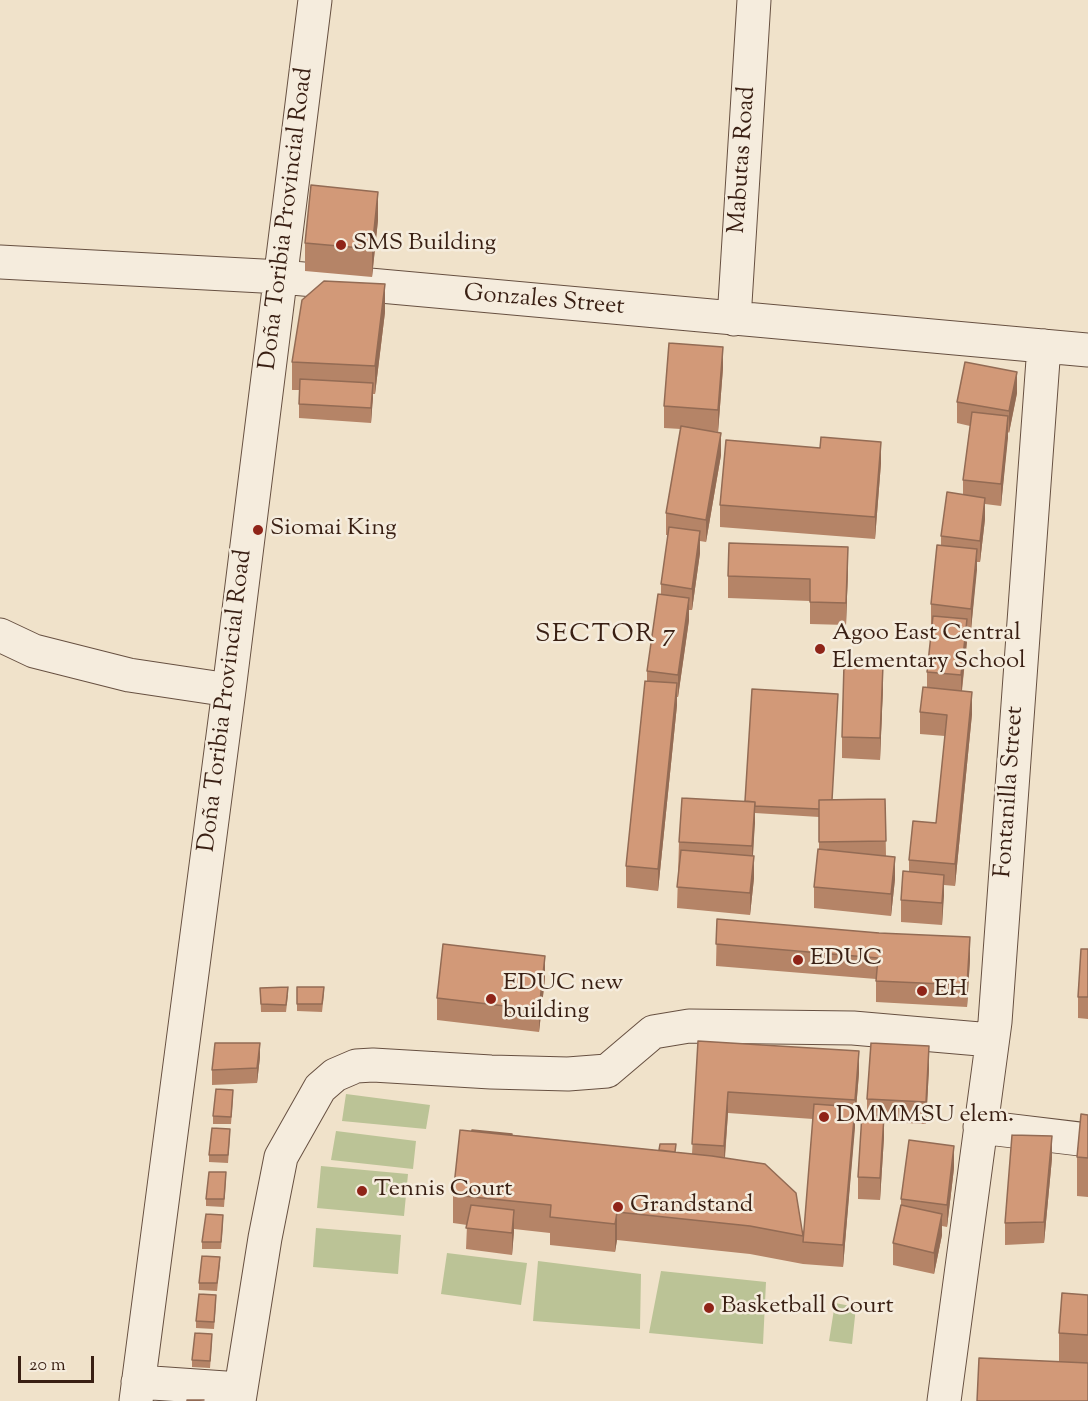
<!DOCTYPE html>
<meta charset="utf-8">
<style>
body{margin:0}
#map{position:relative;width:1088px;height:1401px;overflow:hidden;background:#f0e2ca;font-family:"Sorts Mill Goudy",serif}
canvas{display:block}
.scale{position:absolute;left:18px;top:1356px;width:76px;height:27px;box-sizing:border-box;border:3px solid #391f13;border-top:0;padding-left:8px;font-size:18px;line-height:21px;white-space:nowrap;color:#391f13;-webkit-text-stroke:4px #f5ecdd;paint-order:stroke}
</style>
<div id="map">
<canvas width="1088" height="1401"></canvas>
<div class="scale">20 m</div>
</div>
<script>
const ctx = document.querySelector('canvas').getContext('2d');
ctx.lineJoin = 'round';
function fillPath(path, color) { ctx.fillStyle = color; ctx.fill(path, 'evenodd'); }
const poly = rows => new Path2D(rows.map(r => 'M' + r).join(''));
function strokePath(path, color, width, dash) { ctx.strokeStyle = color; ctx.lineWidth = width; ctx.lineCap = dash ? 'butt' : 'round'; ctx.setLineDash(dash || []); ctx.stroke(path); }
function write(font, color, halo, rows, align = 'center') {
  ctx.font = font + ' "Sorts Mill Goudy",serif'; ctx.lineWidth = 5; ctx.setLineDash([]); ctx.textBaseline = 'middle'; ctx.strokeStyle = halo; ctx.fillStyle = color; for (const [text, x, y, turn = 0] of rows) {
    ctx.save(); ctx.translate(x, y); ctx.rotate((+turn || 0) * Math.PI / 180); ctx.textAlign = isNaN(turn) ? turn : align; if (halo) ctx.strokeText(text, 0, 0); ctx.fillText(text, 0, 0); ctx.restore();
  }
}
fillPath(poly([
 [346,1094,430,1105,426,1129,342,1121],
 [336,1131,416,1141,413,1169,331,1160],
 [321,1166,408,1174,404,1216,317,1208],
 [316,1228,401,1235,398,1274,313,1267],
 [447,1253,527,1263,521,1305,441,1294],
 [538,1261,641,1274,640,1329,533,1321],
 [661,1271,766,1282,763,1344,649,1333],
 [835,1303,856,1307,852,1344,829,1341]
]), '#bbc396');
const minor = poly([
 [0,262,281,277,1088,350],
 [734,319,754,0],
 [0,635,34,651,129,675,229,690],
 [980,1127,1088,1140],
 [138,1382,240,1389],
 [136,1401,229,690,315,0],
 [239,1401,265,1238,281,1157,320,1088,335,1075,356,1066,373,1065,491,1072,568,1074,607,1071,653,1032,689,1026,853,1028,991,1040],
 [944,1401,995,1022,1044,346]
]);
strokePath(minor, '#675041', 35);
strokePath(minor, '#f5ecdd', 33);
fillPath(poly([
 [378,220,372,277,305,271,305,243],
 [385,312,375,394,373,394,371,423,299,418,299,390,292,390,292,362],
 [723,368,718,432,711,431,721,455,706,542,700,541,700,553,692,610,689,610,689,620,678,697,677,697,677,705,658,891,626,887,626,866,647,681,647,671,661,594,661,584,668,535,666,535,666,513,681,429,664,428,664,406],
 [1017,393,1009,433,1008,432,1001,506,985,504,985,519,980,562,977,562,971,630,967,630,967,641,962,691,972,714,955,886,944,885,942,925,901,922,901,900,909,872,909,860,936,823,945,736,920,734,920,712,927,687,927,672,932,626,931,626,931,604,941,545,941,536,963,495,963,480,970,426,957,423,957,402],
 [881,463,875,539,720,527,720,505],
 [848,568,846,625,810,624,810,601,728,598,728,576],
 [883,687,880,760,842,758,842,737],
 [885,799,886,856,895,879,891,916,814,908,814,887,819,849,819,817,755,813,753,856,754,878,750,915,677,908,679,842,745,801],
 [717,919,970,959,967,1007,876,1002,876,979,716,966],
 [1088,949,1088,1019,1078,1018,1078,997],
 [545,978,539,1032,437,1020,437,998],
 [297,987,324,994,322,1012,297,1011],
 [260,988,288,995,286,1012,261,1012],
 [698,1041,859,1073,843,1267,803,1264,750,1254,617,1240,615,1252,550,1245,550,1233,514,1229,512,1255,466,1249,467,1225,453,1223,453,1195,512,1135,692,1154],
 [728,1113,813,1119,803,1242,803,1236,725,1158],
 [260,1057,257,1083,212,1085,212,1070],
 [929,1068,926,1124,884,1122,884,1137,880,1200,858,1199,858,1177,867,1114,867,1099],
 [233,1098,231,1124,213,1124,213,1116],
 [1088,1115,1088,1197,1077,1196,1077,1157],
 [230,1136,228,1163,209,1162,209,1155],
 [1052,1158,1044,1243,1005,1245,1005,1223],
 [954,1168,947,1227,942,1226,942,1235,934,1274,893,1265,893,1243,901,1205,901,1199],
 [226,1180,224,1207,206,1206,206,1199],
 [223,1223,221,1249,202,1249,202,1242],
 [220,1264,217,1291,199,1290,199,1283],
 [1088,1295,1088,1401,1059,1362,1059,1333],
 [216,1302,214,1329,196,1328,196,1321],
 [212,1341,210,1368,192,1367,192,1360]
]), '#b58467');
fillPath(poly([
 [378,192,378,220,372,277,372,249],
 [385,284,385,312,375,394,375,366],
 [723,347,723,368,718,432,718,410],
 [1017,372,1017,393,1009,433,1009,411],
 [373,383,373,397,371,423,371,408],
 [1008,416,1008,438,1001,506,1001,484],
 [721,433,721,455,706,542,706,520],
 [881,442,881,463,875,539,875,517],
 [985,498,985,519,980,562,980,541],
 [700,531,700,553,692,610,692,589],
 [848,547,848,568,846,625,846,603],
 [977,549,977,570,971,630,971,609],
 [689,598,689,620,678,697,678,675],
 [967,619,967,641,961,697,961,675],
 [883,665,883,687,880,760,880,738],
 [677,683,677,705,658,891,658,869],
 [972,692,972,714,955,886,955,864],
 [755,802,755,823,752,868,752,846],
 [754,856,754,878,750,915,750,893],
 [895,857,895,879,891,916,891,894],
 [944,875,944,896,942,925,942,903],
 [970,937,970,959,967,1007,967,985],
 [545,956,545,978,539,1032,539,1010],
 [260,1043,260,1057,257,1083,257,1068],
 [929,1046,929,1068,926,1124,926,1102],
 [859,1051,859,1073,855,1121,855,1100],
 [728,1092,728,1113,724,1167,724,1146],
 [855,1107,855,1128,843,1267,843,1245],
 [884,1116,884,1137,880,1200,880,1178],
 [1052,1136,1052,1158,1044,1243,1044,1222],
 [954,1146,954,1168,947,1227,947,1205],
 [514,1210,514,1232,512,1255,512,1233],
 [617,1212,617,1240,615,1252,615,1224],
 [942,1214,942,1235,934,1274,934,1253]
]), '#936b54');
const building = poly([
 [311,185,378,192,372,249,305,243,311,185],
 [324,281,385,284,375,366,292,362,302,300,324,281],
 [669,343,723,347,718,410,664,406,669,343],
 [965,362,1017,372,1009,411,957,402,965,362],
 [300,379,373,383,371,408,299,404,300,379],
 [972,412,1008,416,1001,484,963,480,972,412],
 [681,426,721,433,706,520,666,513,681,426],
 [821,437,881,442,875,517,720,505,726,440,820,448,821,437],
 [947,492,985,498,980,541,941,536,947,492],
 [669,527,700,531,692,589,661,584,669,527],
 [729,543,848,547,846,603,810,602,810,579,728,576,729,543],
 [937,545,977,549,971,609,931,604,937,545],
 [658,594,689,598,678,675,647,671,658,594],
 [933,616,967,619,961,675,927,672,933,616],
 [844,664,883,665,880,738,842,737,844,664],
 [645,681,677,683,658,869,626,866,645,681],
 [923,687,972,692,955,864,909,860,913,821,936,823,947,715,920,712,923,687],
 [752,689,838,694,832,800,819,800,819,809,755,806,755,802,745,801,752,689],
 [682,798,755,802,752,846,679,842,682,798],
 [885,799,886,841,819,842,819,800,885,799],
 [818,849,895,857,891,894,814,887,818,849],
 [681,850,754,856,750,893,677,887,681,850],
 [903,871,944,875,942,903,901,900,903,871],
 [717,919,879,933,970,937,967,985,876,981,878,958,716,944,717,919],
 [443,944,545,956,539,1010,437,998,443,944],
 [1081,949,1088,949,1088,997,1078,997,1081,949],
 [288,987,286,1005,261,1004,260,988,288,987],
 [297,987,324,987,322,1004,297,1004,297,987],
 [698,1041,859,1051,855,1100,728,1092,724,1146,692,1144,698,1041],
 [215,1043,260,1043,257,1068,212,1070,215,1043],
 [871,1043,929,1046,926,1102,867,1099,871,1043],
 [216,1089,233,1090,231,1117,213,1116,216,1089],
 [814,1104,855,1107,843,1245,803,1242,814,1104],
 [862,1114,884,1116,880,1178,858,1177,862,1114],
 [1081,1114,1088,1115,1088,1158,1077,1157,1081,1114],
 [212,1128,230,1129,228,1155,209,1155,212,1128],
 [460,1130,712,1156,765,1164,796,1193,803,1236,750,1226,617,1212,615,1224,550,1217,551,1205,453,1195,460,1130],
 [472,1130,512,1134,512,1135,472,1131,472,1130],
 [1012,1135,1052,1136,1044,1222,1005,1223,1012,1135],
 [909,1140,954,1146,947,1205,901,1199,909,1140],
 [660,1144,676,1144,675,1152,659,1150,660,1144],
 [209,1172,226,1172,224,1199,206,1199,209,1172],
 [471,1205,514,1210,512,1233,466,1228,471,1205],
 [901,1205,942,1214,934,1253,893,1243,901,1205],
 [206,1214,223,1215,221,1242,202,1242,206,1214],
 [202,1256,220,1257,217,1283,199,1283,202,1256],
 [1062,1293,1088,1295,1088,1335,1059,1333,1062,1293],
 [199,1294,216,1295,214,1322,196,1321,199,1294],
 [195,1333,212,1334,210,1361,192,1360,195,1333],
 [979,1358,1088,1363,1088,1401,977,1401,979,1358],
 [187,1400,204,1400,187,1401,187,1400]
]);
fillPath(building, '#d29978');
strokePath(building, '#936b54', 1.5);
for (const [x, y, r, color] of [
 [341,245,6,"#8f2418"],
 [258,530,6,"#8f2418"],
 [820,649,6,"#8f2418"],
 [798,960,6,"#8f2418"],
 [922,991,6,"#8f2418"],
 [491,999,6,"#8f2418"],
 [824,1117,6,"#8f2418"],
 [362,1191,6,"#8f2418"],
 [618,1207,6,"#8f2418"],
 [709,1308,6,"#8f2418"]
]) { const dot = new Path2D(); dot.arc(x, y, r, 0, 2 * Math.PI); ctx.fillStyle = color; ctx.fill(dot); strokePath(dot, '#f5ecdd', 2); }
write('24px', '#391f13', '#f5ecdd', [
 ["Mabutas Road",744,160,-86],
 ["Doña Toribia Provincial Road",288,219,-83],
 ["Gonzales Street",544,302,5],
 ["Doña Toribia Provincial Road",227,701,-83],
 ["Fontanilla Street",1011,792,-86]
]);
write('24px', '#391f13', '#f5ecdd', [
 ["SMS Building",353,245],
 ["Siomai King",270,530],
 ["Agoo East Central",832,635],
 ["Elementary School",832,663],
 ["EDUC",810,960],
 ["EDUC new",503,985],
 ["building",503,1013],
 ["EH",934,991],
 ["DMMMSU elem.",836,1117],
 ["Tennis Court",374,1191],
 ["Grandstand",630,1207],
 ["Basketball Court",721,1308]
], 'left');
ctx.letterSpacing = '1.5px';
write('26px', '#391f13', '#f5ecdd', [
 ["SECTOR 7",606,637]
]);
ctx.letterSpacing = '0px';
</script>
